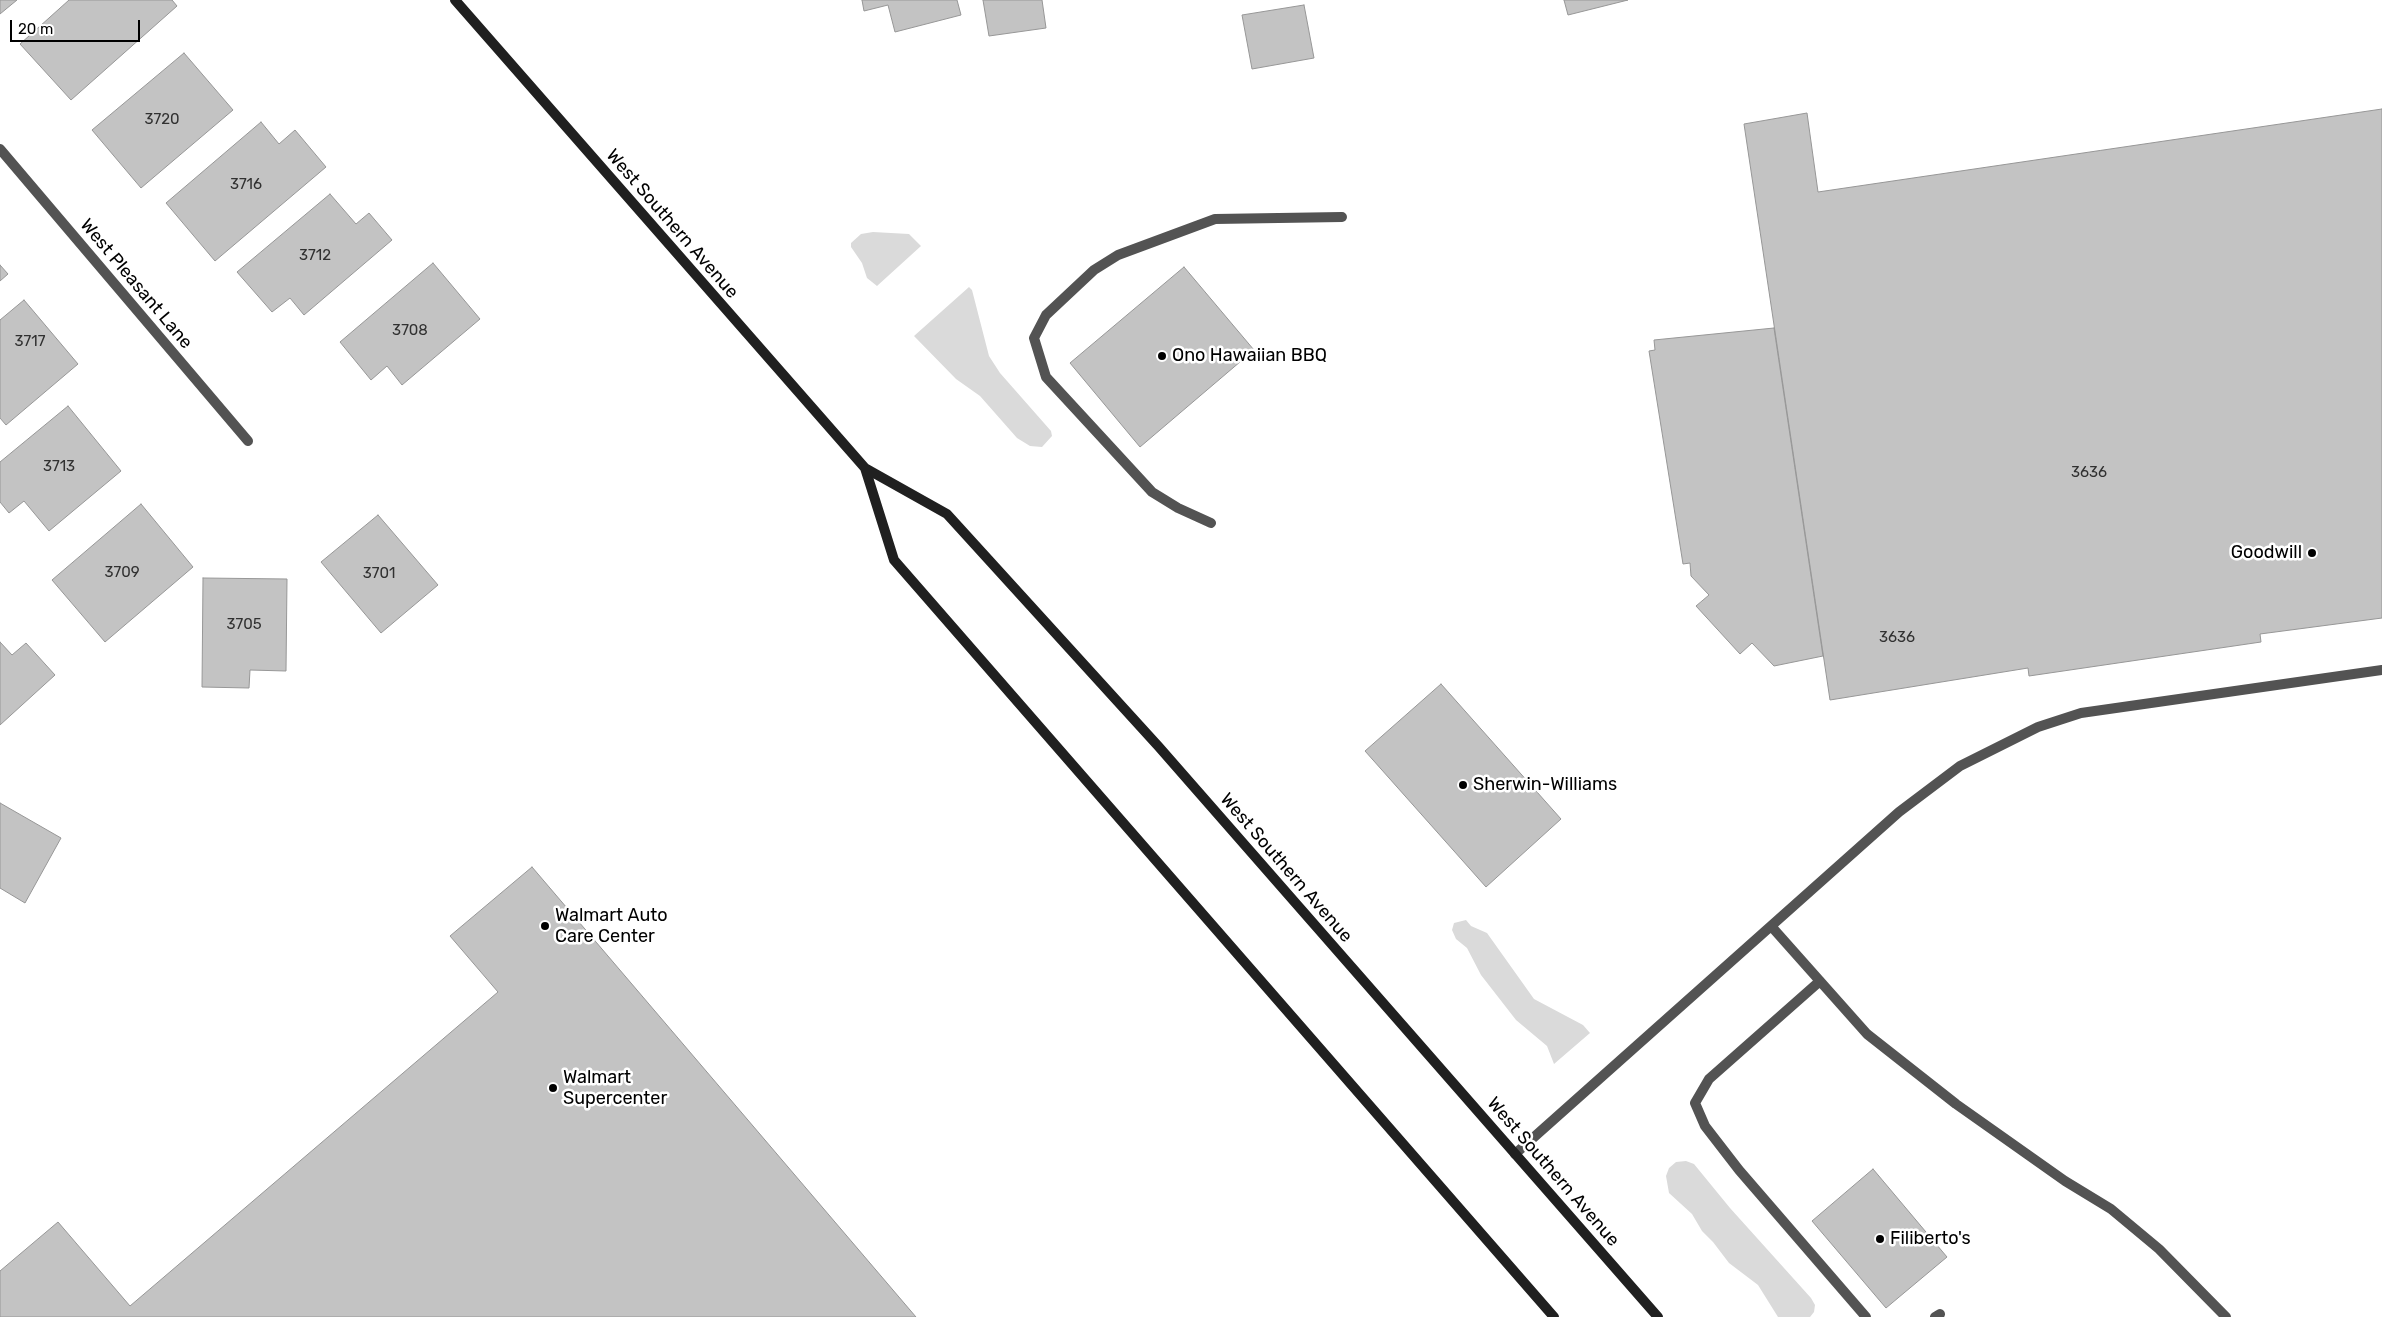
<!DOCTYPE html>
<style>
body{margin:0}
#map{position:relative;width:2382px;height:1317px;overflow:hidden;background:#fff;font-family:Rubik,sans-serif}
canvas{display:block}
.scale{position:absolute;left:10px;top:20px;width:130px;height:22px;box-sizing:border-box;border:2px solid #000;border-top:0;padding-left:6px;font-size:15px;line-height:18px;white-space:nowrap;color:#000;-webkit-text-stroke:4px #fff;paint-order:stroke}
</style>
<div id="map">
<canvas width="2382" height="1317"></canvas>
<div class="scale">20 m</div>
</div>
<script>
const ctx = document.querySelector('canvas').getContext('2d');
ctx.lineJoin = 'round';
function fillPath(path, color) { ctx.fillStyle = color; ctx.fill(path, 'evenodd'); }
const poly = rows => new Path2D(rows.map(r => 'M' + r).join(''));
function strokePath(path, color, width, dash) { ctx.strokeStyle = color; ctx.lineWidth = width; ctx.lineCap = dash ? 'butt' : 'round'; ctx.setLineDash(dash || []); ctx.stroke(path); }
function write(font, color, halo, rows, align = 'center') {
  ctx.font = font + ' Rubik,sans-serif'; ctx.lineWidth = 5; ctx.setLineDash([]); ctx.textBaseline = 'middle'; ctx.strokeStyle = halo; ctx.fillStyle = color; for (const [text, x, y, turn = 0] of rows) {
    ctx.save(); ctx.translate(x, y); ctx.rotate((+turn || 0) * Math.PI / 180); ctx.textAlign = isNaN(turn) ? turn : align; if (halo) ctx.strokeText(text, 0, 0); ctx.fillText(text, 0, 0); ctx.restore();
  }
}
fillPath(poly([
 [873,232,909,234,921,246,877,286,867,278,862,263,851,247,851,243,861,234],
 [969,287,972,290,989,356,1000,373,1051,431,1052,436,1042,447,1030,446,1017,438,980,396,956,379,914,336],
 [1466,920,1471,926,1487,933,1534,999,1583,1025,1590,1033,1554,1064,1547,1046,1516,1020,1481,975,1467,948,1456,939,1452,930,1454,923],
 [1686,1161,1694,1164,1730,1208,1811,1298,1815,1305,1814,1312,1810,1317,1778,1317,1758,1285,1729,1263,1713,1242,1702,1231,1692,1214,1669,1193,1666,1176,1669,1168,1676,1162]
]), '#dadada');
const building = poly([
 [0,0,17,0,0,14,0,0],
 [69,0,172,0,177,6,71,100,20,44,69,0],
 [862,0,957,0,961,15,895,32,888,5,864,11,862,0],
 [983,0,1042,0,1046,28,989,36,983,0],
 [1564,0,1628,0,1568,15,1564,0],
 [1304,5,1314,58,1252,69,1242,15,1304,5],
 [184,53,233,110,141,188,92,130,184,53],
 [2382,109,2382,618,2260,634,2261,642,2029,676,2028,668,1830,700,1744,124,1807,113,1818,192,2382,109],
 [261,122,279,144,295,130,326,167,215,261,166,203,261,122],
 [330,194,356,224,369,213,392,240,304,315,290,298,272,312,237,272,330,194],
 [433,263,480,319,402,385,387,366,371,380,340,342,433,263],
 [0,265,8,274,0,281,0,265],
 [1184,267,1254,350,1140,447,1070,363,1184,267],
 [24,300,78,364,6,425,0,418,0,320,24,300],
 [1774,328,1823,656,1774,666,1752,643,1740,654,1696,606,1709,595,1691,576,1690,563,1683,564,1649,351,1655,350,1654,340,1774,328],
 [68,406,121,471,49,531,24,501,9,513,0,502,0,462,68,406],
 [141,504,193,567,105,642,52,580,141,504],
 [378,515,438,585,381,633,321,562,378,515],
 [203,578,287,579,286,671,250,670,249,688,202,687,203,578],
 [0,642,12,655,26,643,55,675,0,725,0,642],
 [1441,684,1561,819,1486,887,1365,751,1441,684],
 [0,803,61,838,25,903,0,888,0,803],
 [532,867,916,1317,0,1317,0,1271,58,1222,130,1306,498,992,450,936,532,867],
 [1873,1169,1947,1257,1886,1308,1812,1221,1873,1169]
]);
fillPath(building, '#c3c3c3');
strokePath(building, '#979797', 1);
strokePath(poly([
 [1211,523,1178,508,1152,492,1046,377,1034,338,1046,315,1094,270,1118,255,1215,219,1342,217],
 [1771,926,1867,1034,1956,1104,2065,1181,2111,1209,2159,1249,2226,1317],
 [1820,981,1709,1079,1695,1103,1705,1126,1739,1170,1866,1317],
 [1515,1154,1899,812,1960,766,2038,727,2081,713,2382,670],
 [1935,1317,1940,1314]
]), '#535353', 10);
strokePath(poly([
 [0,149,248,441]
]), '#535353', 10);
strokePath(poly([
 [455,0,865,468,947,514,1159,747,1658,1317],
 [865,468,894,560,1554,1317]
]), '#202020', 10);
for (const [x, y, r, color] of [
 [1162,356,5,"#000"],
 [2312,553,5,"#000"],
 [1463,785,5,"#000"],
 [545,926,5,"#000"],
 [553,1088,5,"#000"],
 [1880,1239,5,"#000"]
]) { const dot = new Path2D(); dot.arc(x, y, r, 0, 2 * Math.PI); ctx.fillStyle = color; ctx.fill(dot); strokePath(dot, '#fff', 2); }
write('15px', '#313131', null, [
 ["3720",162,120],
 ["3716",246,185],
 ["3712",315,256],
 ["3708",410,331],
 ["3717",30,342],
 ["3713",59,467],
 ["3636",2089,473],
 ["3709",122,573],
 ["3701",379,574],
 ["3705",244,625],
 ["3636",1897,638]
]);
write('18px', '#000', '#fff', [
 ["West Southern Avenue",672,224,49],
 ["West Pleasant Lane",136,284,50],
 ["West Southern Avenue",1286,868,49],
 ["West Southern Avenue",1553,1172,49]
]);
write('18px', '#000', '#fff', [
 ["Ono Hawaiian BBQ",1172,356],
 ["Goodwill",2302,553,"right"],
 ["Sherwin-Williams",1473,785],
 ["Walmart Auto",555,916],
 ["Care Center",555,937],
 ["Walmart",563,1078],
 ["Supercenter",563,1099],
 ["Filiberto's",1890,1239]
], 'left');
</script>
